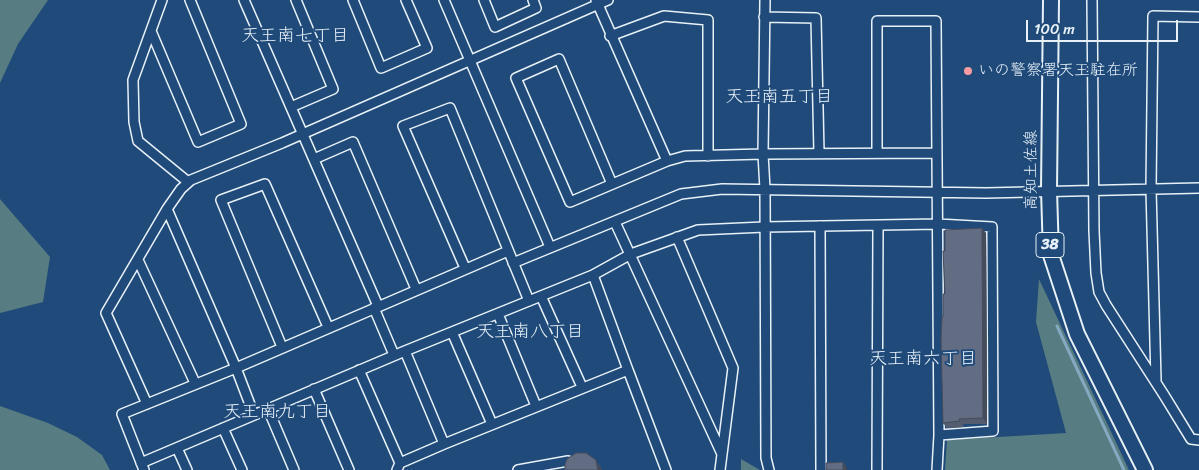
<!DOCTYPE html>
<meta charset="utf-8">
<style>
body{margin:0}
#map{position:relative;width:1199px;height:470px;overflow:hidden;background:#1f4a7a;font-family:Sriracha,sans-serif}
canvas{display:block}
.scale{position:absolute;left:1026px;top:20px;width:152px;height:22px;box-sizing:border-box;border:2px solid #e8f1f8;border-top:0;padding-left:6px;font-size:15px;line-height:18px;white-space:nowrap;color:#e8f1f8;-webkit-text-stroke:4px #1f4a7a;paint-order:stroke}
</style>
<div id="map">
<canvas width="1199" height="470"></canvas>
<div class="scale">100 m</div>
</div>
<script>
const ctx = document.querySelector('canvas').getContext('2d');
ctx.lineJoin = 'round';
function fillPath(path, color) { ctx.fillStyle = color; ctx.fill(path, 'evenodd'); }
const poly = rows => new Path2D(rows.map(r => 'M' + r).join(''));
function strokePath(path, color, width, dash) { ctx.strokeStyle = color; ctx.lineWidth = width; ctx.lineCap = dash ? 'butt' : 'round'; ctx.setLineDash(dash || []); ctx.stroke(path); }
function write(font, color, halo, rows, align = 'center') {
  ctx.font = font + ' Sriracha,"Klee One",sans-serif'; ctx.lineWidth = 4; ctx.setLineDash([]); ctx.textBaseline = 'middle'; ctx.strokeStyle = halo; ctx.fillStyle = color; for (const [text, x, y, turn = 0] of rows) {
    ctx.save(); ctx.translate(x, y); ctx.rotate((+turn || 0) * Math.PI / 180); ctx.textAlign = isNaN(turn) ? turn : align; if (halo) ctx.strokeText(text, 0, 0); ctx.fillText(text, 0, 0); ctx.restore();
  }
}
fillPath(poly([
 [0,0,48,0,18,44,0,83],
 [0,199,50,257,43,302,0,313],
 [1039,279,1129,470,945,470,947,440,1066,433,1036,322],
 [0,406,48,423,77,437,102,455,110,470,0,470],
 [741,459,760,470,741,470]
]), '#577c81');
strokePath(poly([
 [1057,326,1124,470]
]), '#84a9c0', 3);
const street = poly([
 [162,0,133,80,134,122,138,141,188,182],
 [244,0,378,306],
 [353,0,381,68,427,48,406,0],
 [444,0,550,247],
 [484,0,495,27,536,8,533,0],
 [596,0,667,161],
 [765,0,763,154,765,189,766,458,769,470],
 [1092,0,1094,231,1096,273,1099,292,1106,305,1164,395,1191,439,1199,440],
 [764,17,816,18,819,153],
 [151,31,198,142,241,124,190,0],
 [610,36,664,16,708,20,708,156],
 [291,107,333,89,296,0],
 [877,153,877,21,936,21,939,435],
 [314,159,353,142,416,289],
 [612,184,559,59,516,78,570,202,667,161,685,156,763,154,936,153],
 [167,209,236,368,254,415],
 [615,222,722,454],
 [820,226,821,470],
 [677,237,733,368,720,470],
 [138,260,195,383],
 [513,263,681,194,722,189,986,193,1199,188],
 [465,268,403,126,450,108,529,301],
 [593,275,628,370],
 [541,296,582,387],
 [374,308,394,355],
 [498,314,536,406],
 [452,332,492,424],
 [282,347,221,200,265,184,328,327],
 [405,351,444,444],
 [359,370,400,463],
 [1156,380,1151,189,1153,16,1199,17],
 [314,389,349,470],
 [147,404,106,313,167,209,181,189,191,180,282,143,608,0],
 [268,409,294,470],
 [223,428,242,470],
 [177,448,187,470],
 [141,463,405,351,593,275,631,254,698,230,764,227,938,224,992,227,993,431,939,435,937,470],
 [144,470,122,414,236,368,508,251],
 [397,470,400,463,444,444,628,370,666,470],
 [518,470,568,461],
 [877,470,878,226]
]);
const primary = poly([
 [1051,0,1049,190,1051,255,1077,334,1145,470]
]);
strokePath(street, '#e8f1f8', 12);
strokePath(primary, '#e8f1f8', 18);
strokePath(street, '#1f4a7a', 9);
strokePath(primary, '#1f4a7a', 14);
fillPath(poly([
 [986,233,987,424,963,424,964,427,947,428,943,423,943,317,945,294,945,251]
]), '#545d70');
fillPath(poly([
 [982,228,986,233,987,424,983,418],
 [596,460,601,468,602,470,598,470],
 [843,462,847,468,847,470,843,470]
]), '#454c5b');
const building = poly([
 [982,228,983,418,959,419,960,421,943,423,941,339,942,317,943,317,943,294,945,294,943,251,945,251,945,230,982,228],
 [576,453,586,453,596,460,598,470,565,470,565,464,567,459,576,453],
 [843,462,843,470,826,470,826,463,843,462]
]);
fillPath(building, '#626c82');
strokePath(building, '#454c5b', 1);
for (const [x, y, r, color] of [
 [968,71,5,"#ff9aa2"]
]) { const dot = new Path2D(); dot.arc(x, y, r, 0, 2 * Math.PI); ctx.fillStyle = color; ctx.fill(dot); strokePath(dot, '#1f4a7a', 2); }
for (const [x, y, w] of [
 [1050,245,28]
]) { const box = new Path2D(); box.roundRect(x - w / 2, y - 12.5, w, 25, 4); ctx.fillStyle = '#1f4a7a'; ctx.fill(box); strokePath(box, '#e8f1f8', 1); }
write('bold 15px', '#e8f1f8', null, [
 ["38",1050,245]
]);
write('16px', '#e8f1f8', '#1f4a7a', [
 ["いの警察署天王駐在所",978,71]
], 'left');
write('16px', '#e8f1f8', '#1f4a7a', [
 ["高知土佐線",1032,170,-90]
]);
write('18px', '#e8f1f8', '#1f4a7a', [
 ["天王南七丁目",295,36],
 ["天王南五丁目",779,97],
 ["天王南八丁目",530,332],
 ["天王南六丁目",923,359],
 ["天王南九丁目",277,412]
]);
</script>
